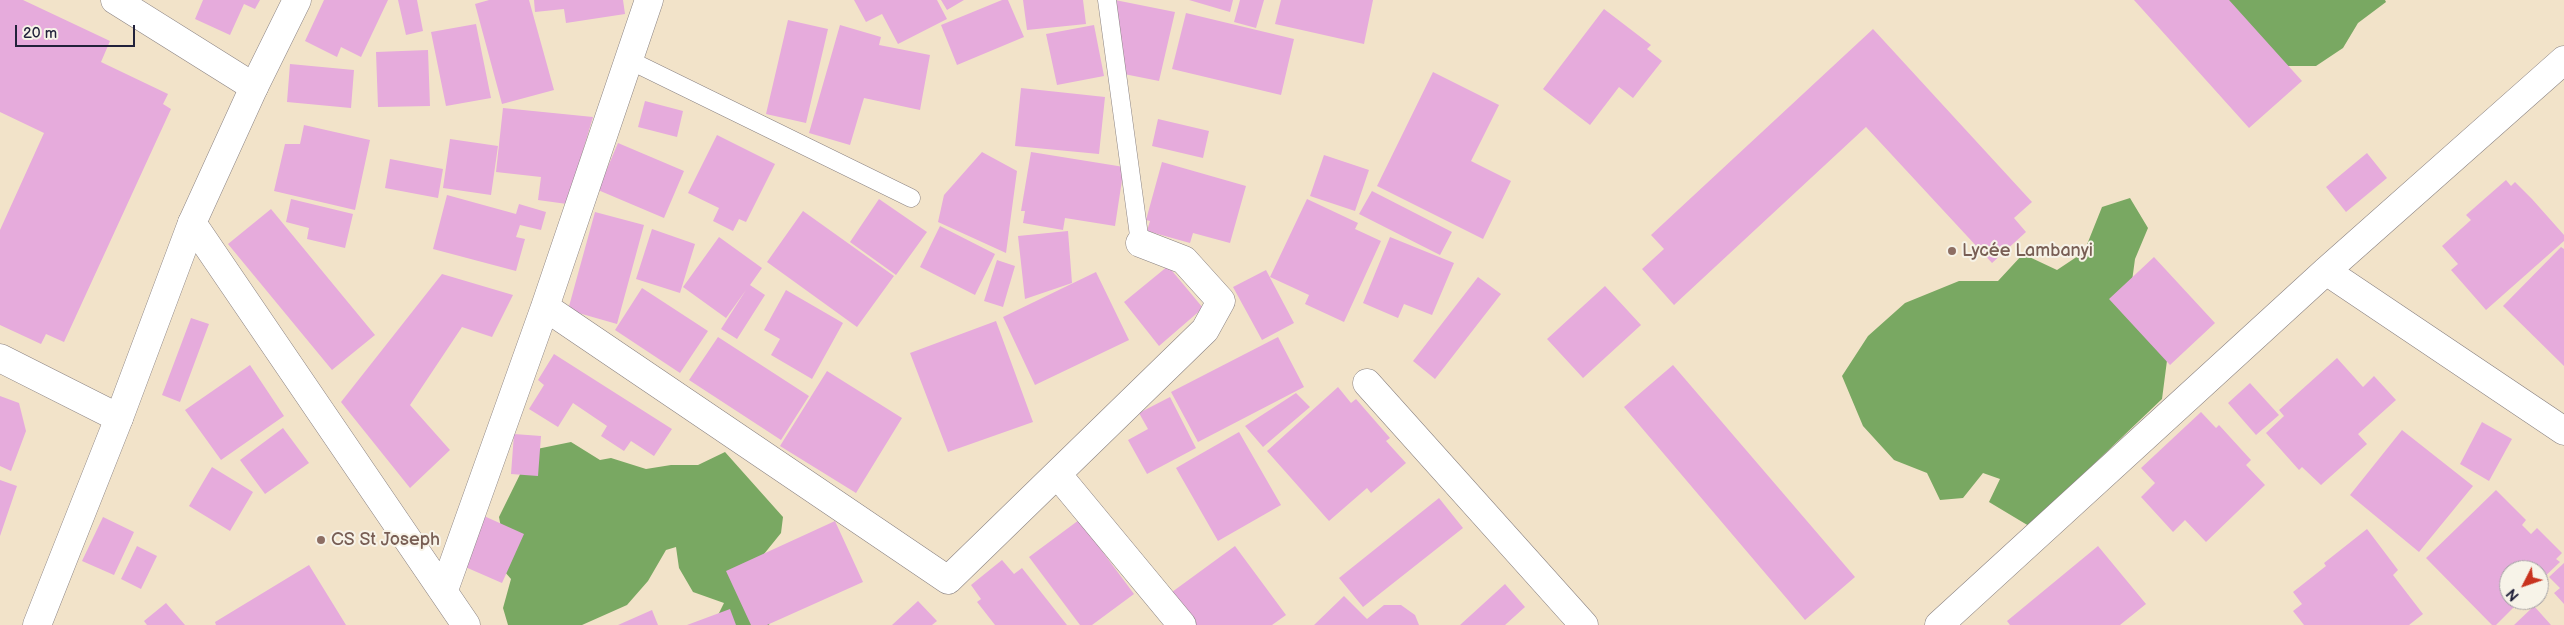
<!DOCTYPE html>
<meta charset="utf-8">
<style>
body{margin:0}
#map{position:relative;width:2564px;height:625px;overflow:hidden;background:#f2e3c9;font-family:"Balsamiq Sans",sans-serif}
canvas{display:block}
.north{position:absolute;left:2499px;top:560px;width:50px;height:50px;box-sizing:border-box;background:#f7f3e8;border:1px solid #a29fa3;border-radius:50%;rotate:229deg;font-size:14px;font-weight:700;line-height:20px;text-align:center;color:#22223b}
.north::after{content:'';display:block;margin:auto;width:18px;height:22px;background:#c8321e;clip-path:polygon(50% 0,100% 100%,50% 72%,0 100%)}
.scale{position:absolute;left:15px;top:25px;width:120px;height:22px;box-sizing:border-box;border:2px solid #22223b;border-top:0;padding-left:6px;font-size:15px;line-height:18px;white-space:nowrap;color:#22223b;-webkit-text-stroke:4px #f7f3e8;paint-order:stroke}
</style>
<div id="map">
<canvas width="2564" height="625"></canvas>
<div class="north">N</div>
<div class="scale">20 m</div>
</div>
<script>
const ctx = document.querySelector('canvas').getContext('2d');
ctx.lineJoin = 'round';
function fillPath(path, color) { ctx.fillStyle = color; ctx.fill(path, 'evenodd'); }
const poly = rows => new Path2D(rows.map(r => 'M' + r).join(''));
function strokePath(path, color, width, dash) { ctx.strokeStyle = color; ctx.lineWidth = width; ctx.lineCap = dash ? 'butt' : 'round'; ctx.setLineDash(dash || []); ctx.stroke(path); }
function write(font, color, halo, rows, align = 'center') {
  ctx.font = font + ' "Balsamiq Sans",sans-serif'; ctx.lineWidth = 4; ctx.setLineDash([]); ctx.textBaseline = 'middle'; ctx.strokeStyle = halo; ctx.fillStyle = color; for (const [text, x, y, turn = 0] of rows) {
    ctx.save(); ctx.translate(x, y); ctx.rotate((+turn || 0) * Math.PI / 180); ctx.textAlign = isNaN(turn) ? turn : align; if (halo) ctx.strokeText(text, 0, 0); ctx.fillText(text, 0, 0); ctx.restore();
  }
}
fillPath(poly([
 [2212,0,2385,0,2386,2,2358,23,2343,48,2316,66,2273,66],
 [2130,198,2148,228,2135,259,2130,296,2169,345,2162,399,2029,526,1989,502,2000,479,1983,473,1963,498,1940,500,1927,473,1894,460,1863,426,1842,376,1868,336,1905,303,1959,281,1998,281,2023,254,2057,270,2084,252,2102,207],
 [571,442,600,460,611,458,646,469,671,465,698,465,725,452,783,517,781,533,743,580,772,614,769,625,713,625,724,603,693,592,679,568,676,547,666,550,648,581,627,605,582,625,508,625,503,608,511,579,492,557,502,533,499,517,532,450]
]), '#79a862');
fillPath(poly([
 [0,0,23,0,110,41,101,62,168,94,163,104,171,109,64,342,46,334,41,344,0,325,0,230,44,133,0,112],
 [203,0,260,0,255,9,244,4,230,35,195,19],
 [324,0,388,0,361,57,341,47,337,57,305,41],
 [398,0,417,0,423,31,406,35],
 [489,0,529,0,554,90,502,104,475,4],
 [534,0,623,0,625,14,566,23,564,9,535,12],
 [854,0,937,0,947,19,898,44,882,14,866,22],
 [941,0,964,0,947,10],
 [1002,0,1008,0,1024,37,957,65,941,25],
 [1023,0,1083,0,1086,24,1027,30],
 [1115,0,1175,12,1159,81,1119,73],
 [1189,0,1233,0,1230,12],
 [1240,0,1264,0,1256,28,1234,22],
 [1281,0,1373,0,1364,44,1275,24],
 [2134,0,2229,0,2302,81,2249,128],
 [1604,9,1651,45,1647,49,1662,61,1633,98,1619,87,1590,125,1543,89],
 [1186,13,1294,39,1281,95,1172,69],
 [788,20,828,29,806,123,766,114],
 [476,24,491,98,446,106,431,32],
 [840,25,881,37,879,45,930,55,920,110,864,98,850,145,809,133],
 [1094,25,1104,76,1057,85,1046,34],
 [1873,29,2032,202,2014,218,2026,232,1992,263,1866,127,1674,305,1642,269,1664,249,1651,235],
 [428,50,430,106,378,107,376,52],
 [290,64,354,70,351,108,287,102],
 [1433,72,1499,105,1471,161,1511,181,1483,239,1377,186],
 [1021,88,1105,97,1099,154,1015,146],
 [645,101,683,111,677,137,638,127],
 [503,108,593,117,567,204,538,200,541,177,496,172],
 [1158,119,1209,131,1203,158,1152,146],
 [304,125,370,140,355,210,274,191,285,144,300,144],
 [717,135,775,164,746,222,739,219,733,231,713,221,719,208,688,193],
 [450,139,498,146,491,195,443,188],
 [618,143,684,171,664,218,598,190],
 [982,152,1017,171,1006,253,938,222,944,195],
 [1031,152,1124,167,1115,226,1065,218,1063,230,1023,223,1025,211,1021,211],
 [2367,153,2387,178,2346,212,2326,187],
 [1324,155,1369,170,1355,211,1310,196],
 [390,159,443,169,438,198,385,188],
 [1162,162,1246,186,1230,243,1193,233,1190,243,1147,231,1150,221,1146,220],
 [2506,180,2511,186,2515,182,2532,199,2564,235,2564,241,2486,310,2451,270,2458,264,2442,246,2471,220,2466,215],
 [1372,191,1452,232,1440,255,1359,214],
 [447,195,516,214,519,204,546,212,541,230,520,225,516,237,525,239,516,271,433,249],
 [291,199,353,214,345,248,307,239,309,228,286,222],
 [879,199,927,232,896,275,850,242],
 [1307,199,1358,223,1355,229,1381,241,1344,322,1305,304,1309,295,1270,277],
 [271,209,375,335,332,370,228,244],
 [803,211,894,276,857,327,767,262],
 [595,212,644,225,617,324,568,310],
 [940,226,995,254,975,295,920,267],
 [652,229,695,244,680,293,636,279],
 [1068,231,1072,283,1025,299,1018,236],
 [719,237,762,268,750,285,765,295,737,339,721,329,746,290,726,318,683,287],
 [1390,237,1454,263,1432,315,1404,304,1398,318,1363,303],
 [2561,247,2564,249,2564,366,2503,306],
 [2154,257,2215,323,2170,365,2109,299],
 [997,260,1015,266,1003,307,984,301],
 [1168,266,1203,308,1159,346,1124,302],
 [1266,270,1294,323,1262,340,1233,287],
 [1096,272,1129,340,1035,385,1003,317],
 [442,274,513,295,492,337,462,327,410,405,450,450,410,488,341,402],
 [1478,277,1501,294,1435,379,1413,361],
 [1605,286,1641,325,1583,378,1547,339],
 [642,288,708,331,680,373,615,330],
 [786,290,843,323,812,379,771,355,780,339,764,330],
 [191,318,209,324,180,402,162,395],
 [996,321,1033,422,948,452,910,353],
 [718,337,809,396,781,440,689,380],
 [1278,337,1304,387,1198,442,1171,392],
 [554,354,672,429,654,456,631,441,624,451,601,436,607,426,573,403,558,427,529,409,544,385,538,380],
 [2337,358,2363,387,2374,376,2396,400,2358,434,2367,444,2321,485,2302,467,2299,470,2266,433,2284,416,2279,410],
 [250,365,284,416,221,460,185,410],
 [1673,365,1855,577,1805,620,1624,407],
 [827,371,902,418,856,493,780,446],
 [2250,383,2279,415,2256,435,2228,403],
 [1338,387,1351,403,1356,399,1390,438,1386,441,1406,463,1371,493,1367,488,1329,521,1267,451],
 [1296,393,1310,407,1263,447,1245,426],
 [0,396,19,403,26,431,11,471,0,466],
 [1170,397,1196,448,1147,474,1128,440,1148,429,1139,413],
 [2201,412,2216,428,2219,425,2251,460,2246,465,2265,485,2206,542,2185,520,2173,532,2141,497,2155,483,2141,468],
 [2482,422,2512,439,2489,481,2460,464],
 [283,428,309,463,265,494,240,460],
 [2402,430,2473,486,2419,552,2350,495],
 [1239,432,1281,505,1218,541,1176,468],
 [514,434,541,436,538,476,511,474],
 [212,467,253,492,230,531,189,506],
 [0,480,17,486,0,536],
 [2496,490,2526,520,2522,525,2531,534,2537,528,2562,553,2556,559,2560,562,2539,582,2539,570,2509,570,2509,600,2521,600,2496,625,2492,625,2426,558],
 [1439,498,1463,528,1363,607,1339,578],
 [484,516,524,534,502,583,463,566],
 [103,517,134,532,114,575,82,561],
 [1079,520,1134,594,1092,625,1080,625,1029,557],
 [835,521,863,582,767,625,751,625,726,571],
 [2367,529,2398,570,2393,575,2423,614,2409,625,2304,625,2293,611,2302,604,2293,592,2326,566,2324,563],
 [137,546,157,556,141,589,121,579],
 [1235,546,1286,615,1272,625,1196,625,1172,592],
 [2098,546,2146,604,2120,625,2010,625,2007,621],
 [1002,560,1014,574,1022,568,1067,625,995,625,977,602,981,599,971,585],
 [2564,563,2564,604,2554,593,2560,588,2549,577],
 [309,565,346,625,216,625,215,622],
 [1505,584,1525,607,1505,625,1460,625],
 [1344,596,1367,619,1384,605,1401,605,1415,615,1419,625,1314,625],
 [918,601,937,621,932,625,892,625],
 [166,603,185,625,147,625,144,621],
 [2534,606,2551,625,2514,625],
 [730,609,736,625,687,625],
 [652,610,658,625,618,625]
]), '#e6abdc');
const service = poly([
 [1107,0,1140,243],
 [629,60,911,198]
]);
const minor = poly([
 [115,0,254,87],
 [192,223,466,625],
 [2326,271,2564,431],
 [545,307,948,580,1205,330,1221,301,1184,260,1140,243],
 [0,358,119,418],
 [1367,383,1584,625],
 [1057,474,1182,625],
 [444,590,545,307,649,0],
 [1939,625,2326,271,2564,60]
]);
const tertiary = poly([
 [37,625,119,418,192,223,254,87,297,0]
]);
strokePath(service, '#8a8282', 19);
strokePath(minor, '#8a8282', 29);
strokePath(tertiary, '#8a8282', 29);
strokePath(service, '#fff', 18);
strokePath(minor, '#fff', 28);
strokePath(tertiary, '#fff', 28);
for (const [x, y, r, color] of [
 [1952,251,5,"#8d6e63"],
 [321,540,5,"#8d6e63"]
]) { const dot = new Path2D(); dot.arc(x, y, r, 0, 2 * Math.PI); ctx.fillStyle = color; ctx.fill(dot); strokePath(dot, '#f7f3e8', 2); }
write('18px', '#785e54', '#f7f3e8', [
 ["Lycée Lambanyi",1962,251],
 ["CS St Joseph",331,540]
], 'left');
</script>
